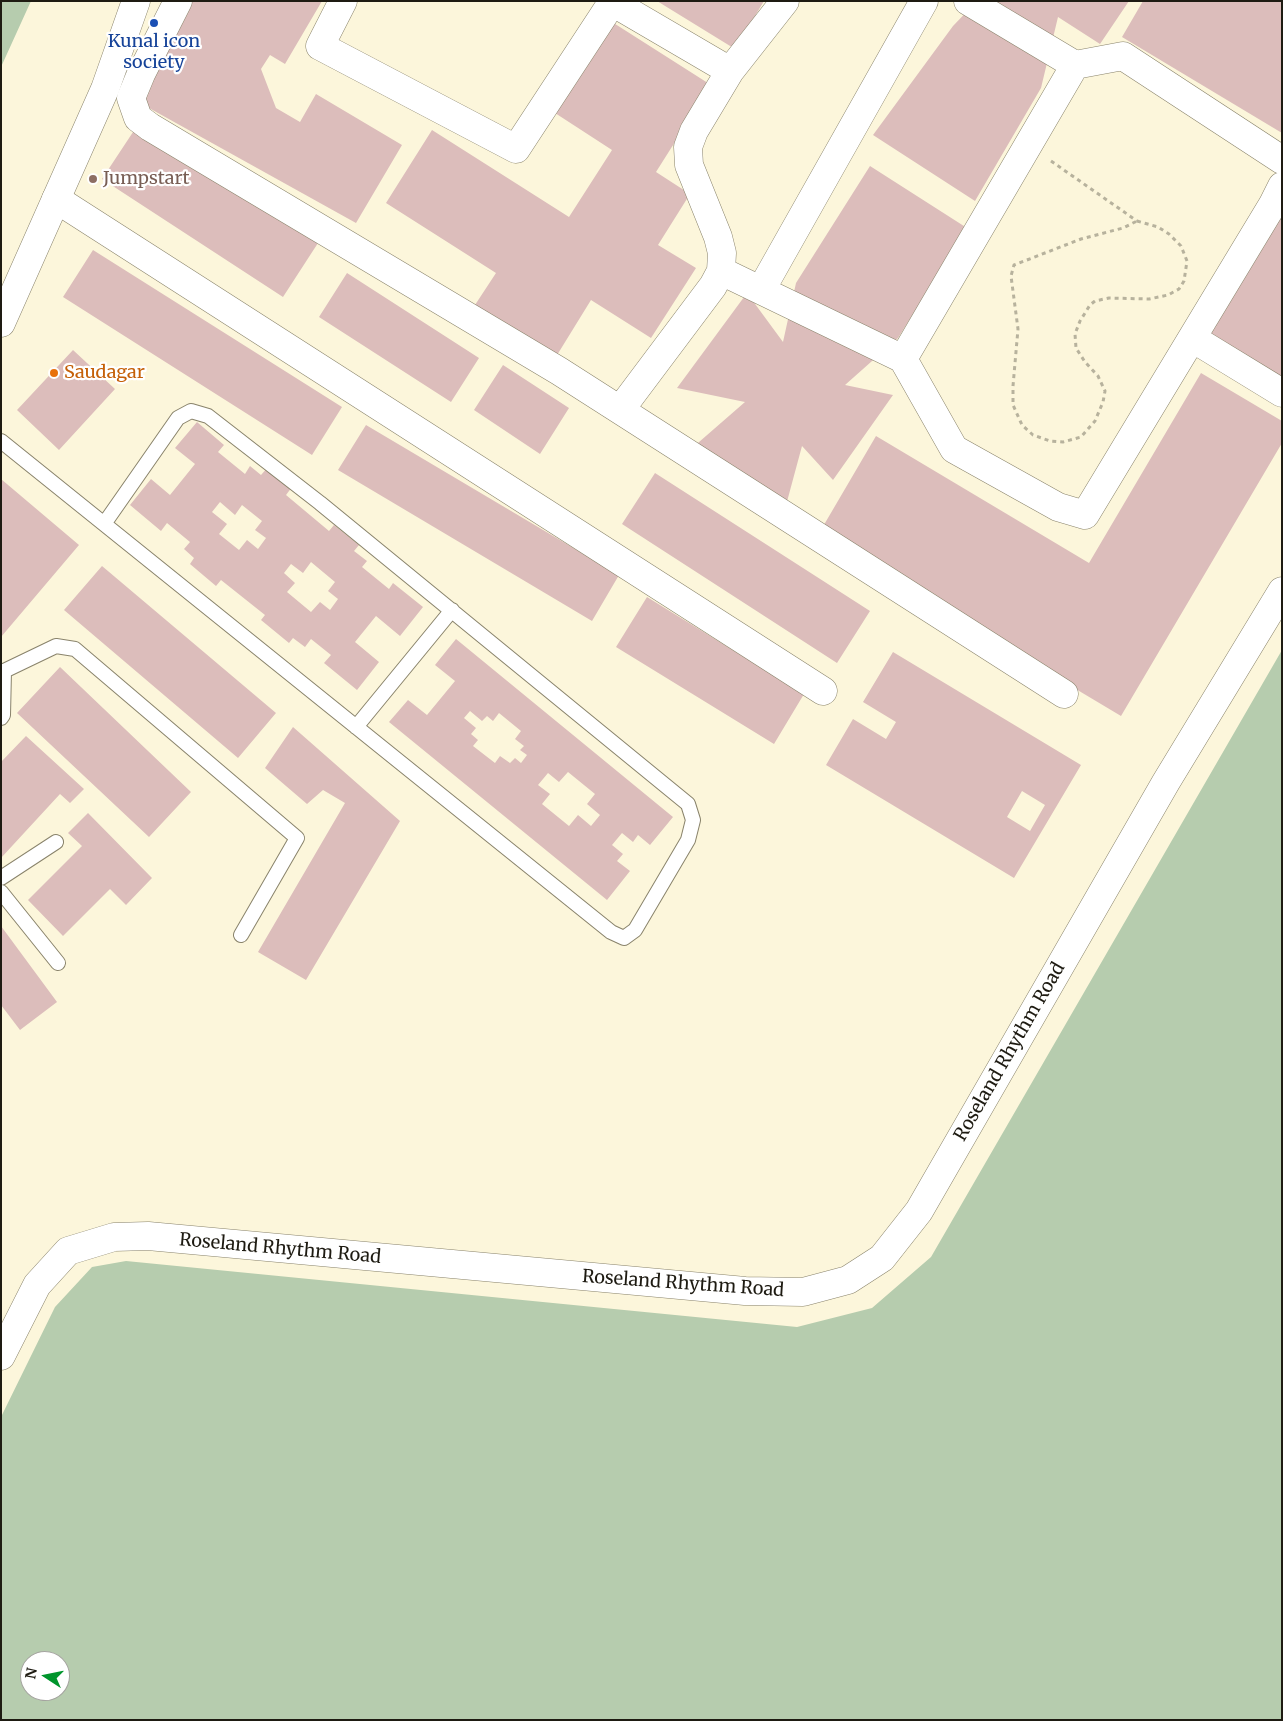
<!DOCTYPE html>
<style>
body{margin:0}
#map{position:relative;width:1283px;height:1721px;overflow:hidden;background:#fcf6db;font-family:Merriweather,serif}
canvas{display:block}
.frame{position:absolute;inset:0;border:2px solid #1e1b12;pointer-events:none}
.north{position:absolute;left:20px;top:1651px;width:50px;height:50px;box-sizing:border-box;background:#fff;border:1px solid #a5a4a0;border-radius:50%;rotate:281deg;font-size:14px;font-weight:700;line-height:20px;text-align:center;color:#1e1b12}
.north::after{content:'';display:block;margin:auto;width:18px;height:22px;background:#00952c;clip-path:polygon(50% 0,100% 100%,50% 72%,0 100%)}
</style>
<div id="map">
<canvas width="1283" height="1721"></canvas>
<div class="frame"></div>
<div class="north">N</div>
</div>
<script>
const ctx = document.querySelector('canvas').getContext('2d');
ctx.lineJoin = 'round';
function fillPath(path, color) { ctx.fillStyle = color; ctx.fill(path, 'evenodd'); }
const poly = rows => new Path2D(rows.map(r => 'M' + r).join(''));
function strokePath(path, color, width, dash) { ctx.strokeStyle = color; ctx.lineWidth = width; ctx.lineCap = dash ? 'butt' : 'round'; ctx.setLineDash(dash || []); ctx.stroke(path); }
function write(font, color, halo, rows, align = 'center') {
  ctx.font = font + ' Merriweather,serif'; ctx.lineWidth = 4.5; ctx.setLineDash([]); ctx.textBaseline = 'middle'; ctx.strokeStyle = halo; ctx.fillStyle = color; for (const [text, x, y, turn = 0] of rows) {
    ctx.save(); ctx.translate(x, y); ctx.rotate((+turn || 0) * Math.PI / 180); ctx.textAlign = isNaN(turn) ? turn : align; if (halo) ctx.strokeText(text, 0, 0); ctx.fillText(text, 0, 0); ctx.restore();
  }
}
fillPath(poly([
 [1,1,31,1,1,67],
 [1282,650,1282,1720,1,1720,1,1417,55,1307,92,1267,126,1261,797,1327,872,1308,931,1257],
 [30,1661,60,1661,60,1691,30,1691]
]), '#b6ccae');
fillPath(poly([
 [186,1,322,1,285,64,270,55,261,69,276,108,300,122,316,94,402,145,356,223,131,98],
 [657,1,764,1,735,49],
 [977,1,1129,1,1100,44,1058,17,1041,88,975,201,873,135,953,26],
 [1143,1,1282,1,1282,133,1122,37],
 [612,22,711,85,656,172,690,194,658,245,696,268,651,338,591,300,554,360,473,308,496,273,386,203,432,130,569,217,612,150,555,113],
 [137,126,318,243,283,297,102,179],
 [870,166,967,228,898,338,845,385,893,395,833,480,802,446,785,509,691,449,745,402,677,388,747,293,783,342,796,283],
 [1282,216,1282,381,1209,337],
 [93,250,342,407,312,455,63,297],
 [347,273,479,358,451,402,319,317],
 [73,350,115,389,59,450,17,410],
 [503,365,569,408,540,454,474,410],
 [1201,373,1282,421,1282,443,1121,716,818,535,876,436,1089,563],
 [197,422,224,445,218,452,245,474,250,466,261,475,268,467,292,487,286,495,329,531,334,525,359,545,354,551,367,561,362,567,389,589,393,583,423,607,400,636,376,616,355,642,379,662,357,690,324,663,331,655,311,639,305,647,293,638,289,643,261,620,265,615,221,580,216,586,190,564,194,558,184,549,190,542,167,523,161,531,130,505,151,479,170,495,195,464,175,448],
 [220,502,235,515,242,505,262,521,255,530,266,538,258,549,247,540,239,550,219,534,227,524,212,512],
 [311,562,335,582,328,591,338,599,330,610,320,602,311,612,287,592,295,583,284,573,291,564,303,573],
 [366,425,619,575,592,621,338,470],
 [655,473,870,611,837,663,622,524],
 [1,479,79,545,1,637],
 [102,566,276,713,238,758,64,610],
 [647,597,804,694,774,744,616,647],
 [456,639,673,817,650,845,638,835,633,842,622,833,612,845,623,854,617,861,630,871,607,900,389,722,408,700,427,715,455,681,435,665],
 [470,711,482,721,487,716,493,721,499,713,521,731,515,739,524,746,520,750,527,755,521,763,515,758,510,763,500,756,495,763,473,746,478,740,471,734,476,728,464,718],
 [568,772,595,794,587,804,600,815,591,826,578,815,569,826,542,804,550,794,538,785,548,773,559,782],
 [893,652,1081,765,1014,878,826,765,853,719,886,739,896,722,863,702],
 [1022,791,1045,805,1030,831,1007,817],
 [60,667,191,792,149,837,17,713],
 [293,727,400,821,306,980,258,952,345,803,323,790,307,804,265,768],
 [26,736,84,789,70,803,60,794,1,858,1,762],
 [88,813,152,878,126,905,110,889,63,936,28,900,82,846,68,833],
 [1,926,57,1002,20,1030,1,1005]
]), '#dcbdbb');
const service = poly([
 [1,441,611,932,624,938,635,930,688,840,693,820,688,804,320,503,208,416,191,411,178,418,104,524],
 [1,671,4,671,56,646,75,649,297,838,241,935],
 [1,718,3,715,4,671],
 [356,727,452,610],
 [1,878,56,842],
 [1,892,58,963]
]);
const minor = poly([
 [178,1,141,74,131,98,138,118,150,127,559,371,1064,694],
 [343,1,320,46,516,149,613,1],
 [968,1,1075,65,1123,56,1282,160],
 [612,2,730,71,694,131,688,147,689,165,718,237,722,253,721,271,713,286,620,410],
 [730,71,785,1],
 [56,199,823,691],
 [721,271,903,359,954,449,1058,507,1085,515,1273,204,1282,186],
 [761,290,924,1],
 [1192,338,1282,393],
 [903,359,1075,65],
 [1,1356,37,1285,68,1251,114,1237,148,1236,745,1291,803,1292,848,1280,882,1258,919,1211,1166,782,1282,591]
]);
const tertiary = poly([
 [1,323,105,89,136,1]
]);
strokePath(service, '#89836b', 16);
strokePath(minor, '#89836b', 29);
strokePath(tertiary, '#89836b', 29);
strokePath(poly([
 [1051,161,1137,221],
 [1137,221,1158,227,1169,234,1181,246,1187,261,1184,281,1179,289,1168,295,1149,299,1109,298,1095,301,1090,305,1080,321,1075,334,1076,348,1085,362,1098,376,1105,391,1103,402,1095,421,1081,437,1063,442,1050,441,1033,435,1022,425,1013,405,1013,386,1018,329,1011,276,1014,265,1081,239,1123,228,1137,221]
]), '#b7b29d', 3, [4, 4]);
strokePath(service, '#fff', 14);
strokePath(minor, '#fff', 28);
strokePath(tertiary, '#fff', 28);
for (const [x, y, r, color] of [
 [154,23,5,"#1a4fb4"],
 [93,179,5,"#8d6e63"],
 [54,373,5,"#e8710a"]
]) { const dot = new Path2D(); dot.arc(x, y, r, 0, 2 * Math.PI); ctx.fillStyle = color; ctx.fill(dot); strokePath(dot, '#fff', 2); }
write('18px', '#164399', '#fff', [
 ["Kunal icon",154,42],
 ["society",154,63]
]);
write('18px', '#785e54', '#fff', [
 ["Jumpstart",103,179]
], 'left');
write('18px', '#c56008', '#fff', [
 ["Saudagar",64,373]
], 'left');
write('18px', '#1e1b12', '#fff', [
 ["Roseland Rhythm Road",1010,1052,-60],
 ["Roseland Rhythm Road",280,1249,5],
 ["Roseland Rhythm Road",683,1284,4]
]);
</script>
